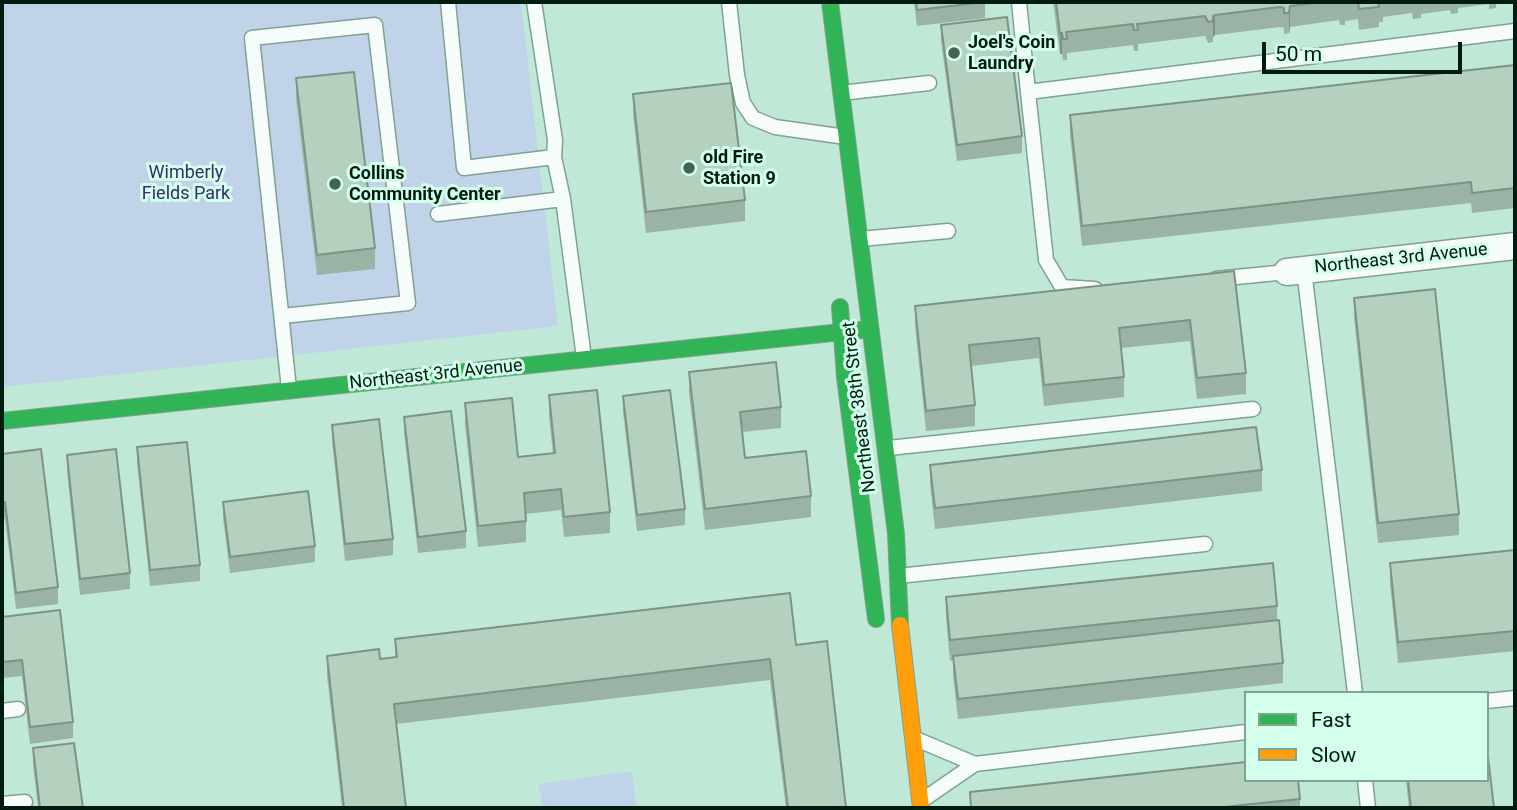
<!DOCTYPE html>
<style>
body{margin:0}
#map{position:relative;width:1517px;height:810px;overflow:hidden;background:#c0e8d6;font-family:Roboto,sans-serif}
canvas{display:block}
.frame{position:absolute;inset:0;border:4px solid #001c11;pointer-events:none}
.legend{position:absolute;left:1244px;top:691px;width:245px;height:91px;box-sizing:border-box;background:#d4ffea;border:2px solid #7fa493;margin:0;padding:9px 12px;list-style:none;font-size:21px;color:#001c11}
.legend li{display:flex;align-items:center;gap:14px;height:35px}
.legend b{width:35px;border:2px solid #7fa493}
.scale{position:absolute;left:1262px;top:42px;width:200px;height:32px;box-sizing:border-box;border:4px solid #001c11;border-top:0;padding-left:9px;font-size:21px;line-height:24px;white-space:nowrap;color:#001c11;-webkit-text-stroke:5px #d4ffea;paint-order:stroke}
</style>
<div id="map">
<canvas width="1517" height="810"></canvas>
<div class="frame"></div>
<ul class="legend">
<li><b style="height:9px;background:#30b455"></b>Fast</li>
<li><b style="height:9px;background:#ff9f0a"></b>Slow</li>
</ul>
<div class="scale">50 m</div>
</div>
<script>
const ctx = document.querySelector('canvas').getContext('2d');
ctx.lineJoin = 'round';
function fillPath(path, color) { ctx.fillStyle = color; ctx.fill(path, 'evenodd'); }
const poly = rows => new Path2D(rows.map(r => 'M' + r).join(''));
function strokePath(path, color, width, dash) { ctx.strokeStyle = color; ctx.lineWidth = width; ctx.lineCap = dash ? 'butt' : 'round'; ctx.setLineDash(dash || []); ctx.stroke(path); }
function write(font, color, halo, rows, align = 'center') {
  ctx.font = font + ' Roboto,sans-serif'; ctx.lineWidth = 6; ctx.setLineDash([]); ctx.textBaseline = 'middle'; ctx.strokeStyle = halo; ctx.fillStyle = color; for (const [text, x, y, turn = 0] of rows) {
    ctx.save(); ctx.translate(x, y); ctx.rotate((+turn || 0) * Math.PI / 180); ctx.textAlign = isNaN(turn) ? turn : align; if (halo) ctx.strokeText(text, 0, 0); ctx.fillText(text, 0, 0); ctx.restore();
  }
}
fillPath(poly([
 [2,2,125,2,126,4,150,2,521,2,558,326,2,387],
 [632,771,637,808,542,808,539,784]
]), '#c1d3e9');
const lane = poly([
 [448,2,464,168,554,157],
 [534,2,555,140,554,157,563,199,584,358],
 [729,2,737,75,743,103,753,118,775,127,846,137],
 [1019,2,1028,92,1515,31],
 [1028,92,1046,260,1062,287,1095,289],
 [841,93,929,83],
 [438,214,563,199],
 [860,239,948,231],
 [1304,270,1355,693],
 [1216,279,1287,272],
 [282,316,408,303,375,25,252,38,289,389],
 [889,448,1253,409],
 [898,576,1205,544],
 [1487,701,1515,698],
 [2,711,18,709],
 [916,739,975,764,924,799],
 [975,764,1246,732],
 [1365,780,1368,808],
 [2,804,25,802]
]);
const street = poly([
 [1287,272,1515,246]
]);
const fast = poly([
 [830,2,896,534,900,625],
 [840,307,845,377,876,619],
 [2,421,870,329]
]);
const slow = poly([
 [900,625,921,808]
]);
strokePath(lane, '#81a193', 17);
strokePath(street, '#81a193', 29);
strokePath(fast, '#81a193', 18);
strokePath(slow, '#81a193', 18);
strokePath(lane, '#f6fcf9', 14);
strokePath(street, '#f6fcf9', 26);
strokePath(fast, '#30b455', 16);
strokePath(slow, '#ff9f0a', 16);
fillPath(poly([
 [914,2,985,2,985,18,917,26],
 [1053,2,1507,2,1496,3,1496,8,1489,9,1489,4,1458,8,1458,13,1451,14,1450,10,1421,14,1421,18,1413,19,1412,13,1383,17,1383,22,1379,22,1379,27,1359,30,1358,19,1345,21,1345,25,1340,25,1339,20,1290,27,1289,33,1284,34,1284,28,1280,27,1215,35,1213,37,1213,42,1208,43,1205,36,1138,44,1138,51,1134,51,1133,45,1067,53,1067,60,1063,60,1062,54,1060,54],
 [941,25,1022,136,1022,153,957,161,941,41],
 [1515,65,1515,208,1472,213,1471,203,1082,246,1070,135,1070,115],
 [296,78,375,248,375,269,317,275,296,99],
 [633,94,745,200,745,221,646,233,633,115],
 [1234,271,1246,373,1246,394,1197,399,1190,341,1121,348,1124,377,1124,397,1044,406,1039,358,971,366,975,405,975,426,926,431,915,326,915,306],
 [1354,298,1459,514,1459,535,1378,543,1354,318],
 [689,372,781,407,781,428,742,432,745,458,811,496,811,517,705,530,689,393],
 [549,395,610,512,610,533,564,537,561,510,526,514,526,542,478,547,465,424,465,403,518,457,553,454,549,416],
 [623,396,685,509,685,525,637,531,623,412],
 [404,417,466,531,466,548,418,553,404,433],
 [332,425,393,539,393,555,345,561,332,441],
 [137,447,200,565,200,581,150,586,137,463],
 [2,454,58,587,58,604,16,609,5,519,2,519],
 [67,455,130,573,130,589,80,595,67,471],
 [930,465,1262,470,1262,491,935,529,930,485],
 [223,502,315,546,315,562,230,573,223,518],
 [1515,550,1515,651,1398,663,1390,583,1390,563],
 [946,597,1277,606,1277,620,1283,663,1283,683,958,719,953,676,953,660,950,661,946,618],
 [2,617,73,722,73,738,30,744,22,676,2,678],
 [395,639,796,645,846,808,786,808,770,680,396,724,406,808,342,808,327,676,327,656,380,659,395,657],
 [33,748,83,808,38,808,33,765],
 [1406,780,1487,780,1494,808,1409,808],
 [970,792,1300,799,1300,808,970,808]
]), '#9bb3a4');
fillPath(poly([
 [1290,6,1290,27,1289,33,1289,13],
 [1215,15,1215,35,1213,37,1213,16],
 [1062,33,1062,54,1060,54,1060,34]
]), '#7e9286');
const building = poly([
 [916,2,985,2,917,10,916,2],
 [1056,2,1323,2,1290,6,1289,13,1284,13,1284,8,1280,7,1215,15,1213,16,1213,21,1208,22,1205,16,1137,24,1138,30,1134,30,1133,24,1066,32,1067,39,1063,39,1062,33,1060,34,1056,2],
 [1358,2,1378,2,1379,7,1359,9,1358,2],
 [1007,17,1022,136,957,145,941,25,1007,17],
 [1515,65,1515,188,1472,193,1471,182,1082,226,1070,115,1515,65],
 [354,72,375,248,317,255,296,78,354,72],
 [731,83,745,200,646,212,633,94,731,83],
 [1234,271,1246,373,1197,378,1190,320,1119,328,1124,377,1044,385,1039,338,969,345,975,405,926,411,915,306,1234,271],
 [1435,289,1459,514,1378,523,1354,298,1435,289],
 [776,362,781,407,740,412,745,458,806,451,811,496,705,509,689,372,776,362],
 [597,390,610,512,564,517,561,489,524,493,526,521,478,526,465,403,512,398,518,457,555,453,549,395,597,390],
 [670,390,685,509,637,515,623,396,670,390],
 [451,411,466,531,418,537,404,417,451,411],
 [379,419,393,539,345,544,332,425,379,419],
 [1256,427,1262,470,935,508,930,465,1256,427],
 [187,442,200,565,150,570,137,447,187,442],
 [41,449,58,587,16,593,5,502,2,503,2,454,41,449],
 [116,449,130,573,80,579,67,455,116,449],
 [308,491,315,546,230,557,223,502,308,491],
 [1515,550,1515,631,1398,642,1390,563,1515,550],
 [1273,563,1277,606,950,640,946,597,1273,563],
 [790,593,796,645,827,641,846,808,788,808,770,659,394,704,406,808,344,808,327,656,379,649,380,659,397,657,395,639,790,593],
 [60,610,73,722,30,727,22,660,2,662,2,617,60,610],
 [1279,620,1283,663,958,699,953,656,1279,620],
 [74,743,83,808,40,808,33,748,74,743],
 [1487,748,1494,808,1411,808,1408,780,1487,780,1487,748],
 [1246,762,1246,780,1298,780,1300,799,1214,808,971,808,970,792,1246,762]
]);
fillPath(building, '#b4d0bf');
strokePath(building, '#7e9286', 2);
for (const [x, y, r, color] of [
 [954,53,7,"#436356"],
 [689,168,7,"#436356"],
 [335,184,7,"#436356"]
]) { const dot = new Path2D(); dot.arc(x, y, r, 0, 2 * Math.PI); ctx.fillStyle = color; ctx.fill(dot); strokePath(dot, '#d4ffea', 2.5); }
write('bold 18px', '#001c11', '#d4ffea', [
 ["Joel's Coin",968,43],
 ["Laundry",968,64],
 ["old Fire",703,158],
 ["Station 9",703,179],
 ["Collins",349,174],
 ["Community Center",349,195]
], 'left');
write('18px', '#352b71', '#d4ffea', [
 ["Wimberly",186,173],
 ["Fields Park",186,194]
]);
write('18px', '#001c11', '#d4ffea', [
 ["Northeast 3rd Avenue",1401,259,-6],
 ["Northeast 3rd Avenue",436,375,-6],
 ["Northeast 38th Street",860,407,-97]
]);
</script>
